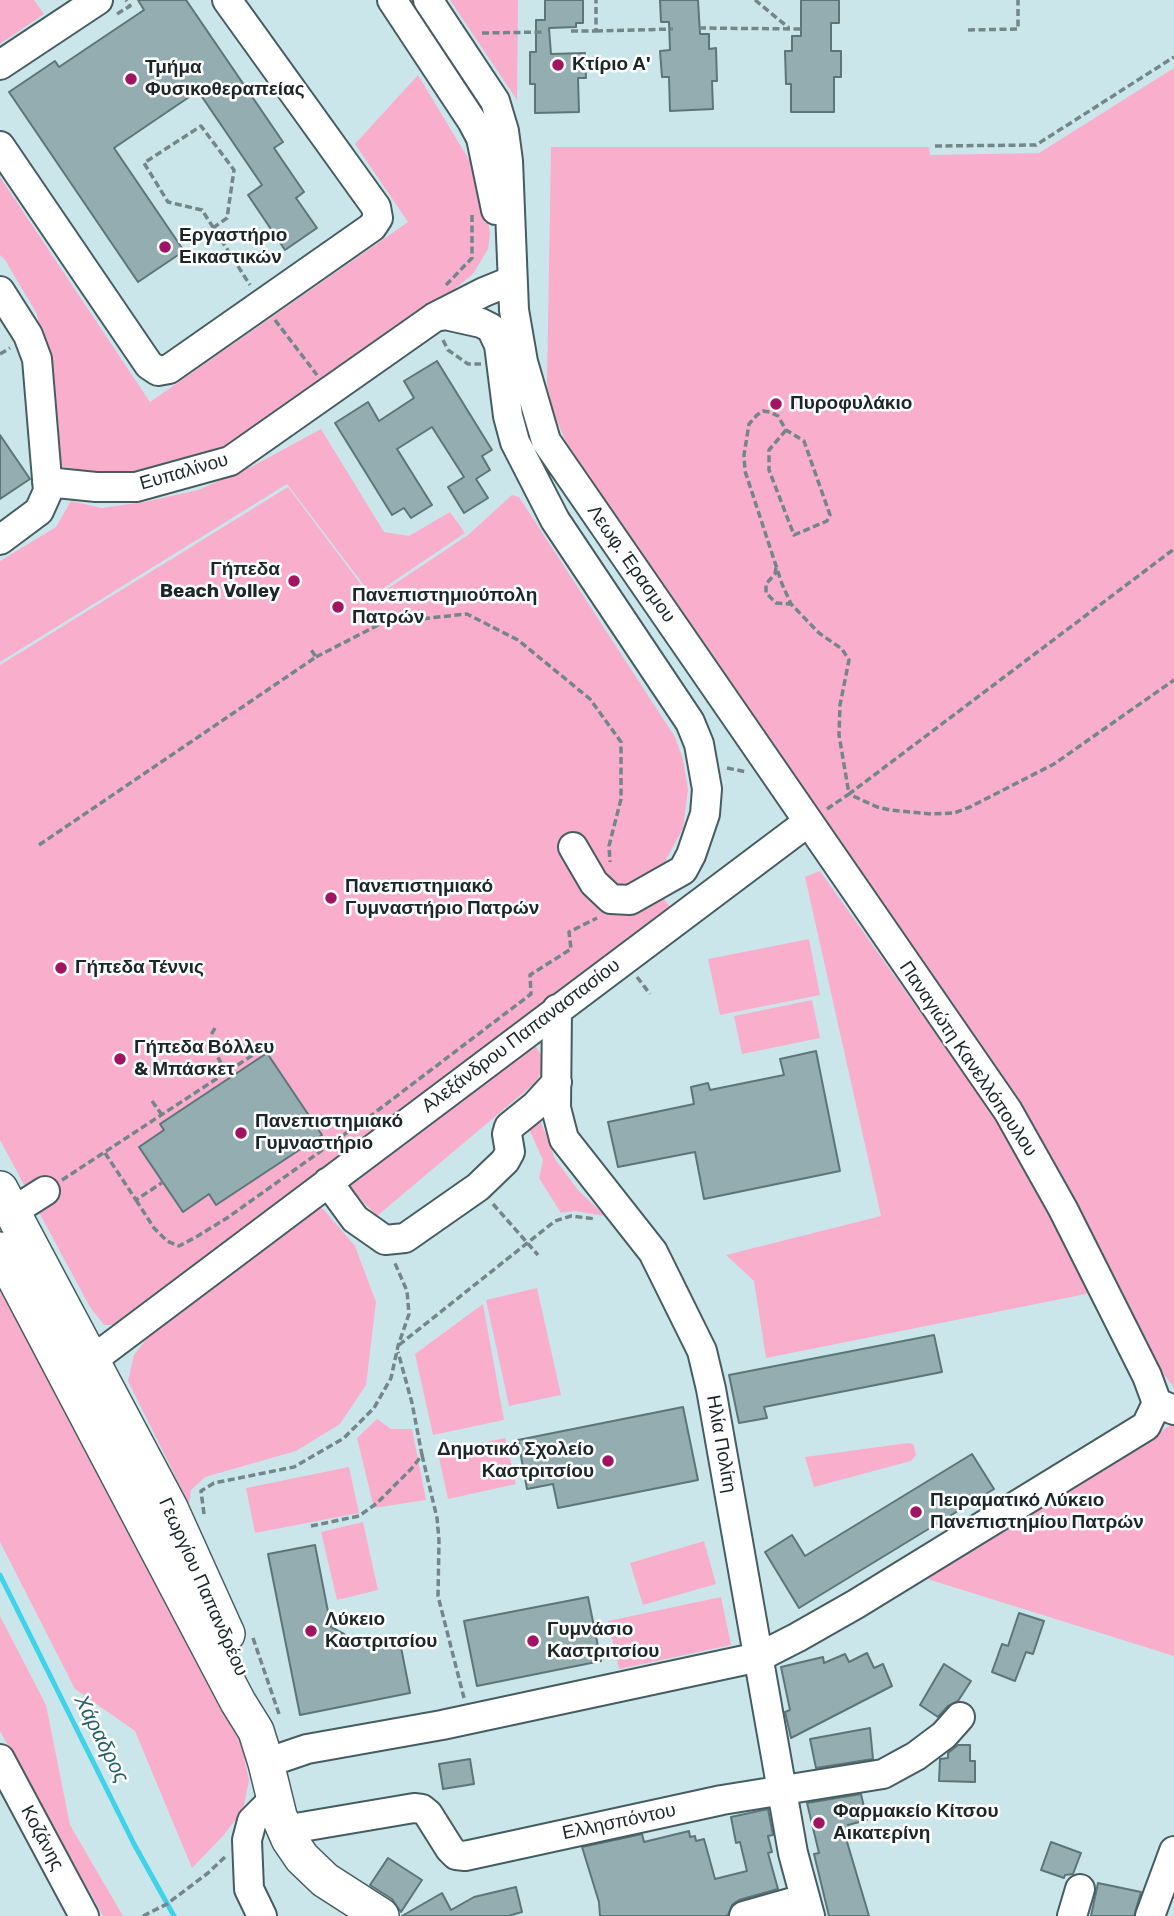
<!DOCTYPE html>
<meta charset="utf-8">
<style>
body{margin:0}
canvas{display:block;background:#cbe6eb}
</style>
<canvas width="1174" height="1916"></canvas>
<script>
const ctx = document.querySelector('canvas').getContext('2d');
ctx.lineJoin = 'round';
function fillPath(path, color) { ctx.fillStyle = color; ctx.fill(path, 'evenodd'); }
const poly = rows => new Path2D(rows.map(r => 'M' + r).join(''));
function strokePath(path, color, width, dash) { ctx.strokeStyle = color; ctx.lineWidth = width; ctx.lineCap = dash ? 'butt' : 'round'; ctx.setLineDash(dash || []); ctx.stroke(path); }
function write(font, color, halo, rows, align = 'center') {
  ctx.font = font + ' Rubik,sans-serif'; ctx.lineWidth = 5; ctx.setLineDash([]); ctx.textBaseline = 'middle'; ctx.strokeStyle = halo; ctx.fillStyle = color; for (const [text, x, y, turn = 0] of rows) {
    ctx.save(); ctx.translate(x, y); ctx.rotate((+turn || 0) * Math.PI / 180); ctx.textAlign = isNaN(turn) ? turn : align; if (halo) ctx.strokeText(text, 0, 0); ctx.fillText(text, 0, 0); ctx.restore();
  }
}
fillPath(poly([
 [0,0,34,0,44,14,0,44],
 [450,0,518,0,517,100],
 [1174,68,1174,1387,1163,1374,1020,1109,809,806,565,440,553,411,547,385,551,147,929,147,930,155,1039,153],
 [418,75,483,183,490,234,488,249,473,274,445,297,241,437,195,462,154,472,121,474,86,472,51,464,40,332,37,314,5,260,0,255,0,177,150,402,408,222,355,144],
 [321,429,384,532,409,536,450,512,465,533,372,596,287,484,0,662,0,561,56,527,71,501,102,508,144,502,198,490,253,466],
 [288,487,372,599,468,535,512,495,519,497,675,737,683,759,688,790,683,828,653,884,673,911,134,1316,115,1325,104,1325,90,1307,0,1140,0,665],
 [820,871,994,1116,1060,1232,1091,1293,766,1358,754,1281,726,1255,881,1216,805,877],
 [809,939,820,995,720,1015,708,959],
 [812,1000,820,1038,742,1054,734,1016],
 [534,1043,542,1057,542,1072,535,1083,377,1216,349,1187,351,1176],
 [541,1122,555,1159,578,1190,605,1216,575,1211,561,1213,539,1178,543,1160,528,1127],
 [315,1204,324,1210,355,1246,376,1302,366,1385,340,1424,296,1451,205,1477,191,1490,189,1504,128,1381,134,1355,157,1325],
 [0,1283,241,1743,249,1780,243,1810,223,1836,192,1868,135,1731,75,1689,0,1542],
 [537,1288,561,1395,509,1406,486,1300],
 [483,1304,504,1420,433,1435,415,1354],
 [377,1419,391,1429,412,1429,426,1500,374,1508,357,1438],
 [1174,1423,1174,1656,921,1577],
 [505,1438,516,1484,448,1499,438,1453],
 [908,1443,913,1444,915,1450,916,1455,911,1461,814,1487,805,1457],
 [349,1467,359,1513,255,1533,246,1488],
 [363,1522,378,1590,337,1600,321,1532],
 [704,1541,716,1584,643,1605,630,1563],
 [721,1597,731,1645,619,1669,608,1621],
 [0,1616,46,1705,70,1825,123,1916,103,1916,0,1731]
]), '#f9afcc');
strokePath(poly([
 [0,1575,134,1844,174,1916]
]), '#40d2e8', 5);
const building = poly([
 [138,0,186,0,283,142,274,148,304,192,296,198,317,228,285,250,248,195,262,185,198,91,114,148,184,251,138,282,9,92,55,61,59,67,144,10,138,0],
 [545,0,583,0,583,23,576,23,576,27,549,28,551,54,585,53,586,78,578,78,579,112,535,113,535,84,530,84,530,52,536,52,536,20,545,20,545,0],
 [660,0,698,0,700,34,709,34,709,49,716,48,717,81,712,81,713,109,670,111,669,77,662,77,660,51,670,50,669,22,661,22,660,0],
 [801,0,839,0,839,23,831,23,831,51,841,51,841,77,834,77,834,112,791,112,791,84,786,84,785,51,792,51,792,36,801,36,801,0],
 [437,361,492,450,482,456,490,470,476,479,488,498,464,513,448,487,464,477,432,427,397,449,432,505,411,518,404,508,392,515,335,423,368,402,379,421,414,398,404,381,437,361],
 [0,435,30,479,0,499,0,435],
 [816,1051,840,1171,704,1199,695,1152,618,1167,608,1122,694,1104,691,1087,708,1083,710,1090,784,1075,780,1059,816,1051],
 [267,1053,322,1135,216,1205,209,1194,183,1212,139,1147,164,1130,160,1124,267,1053],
 [934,1335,942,1372,764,1407,767,1418,739,1423,729,1375,934,1335],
 [683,1407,698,1480,558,1508,553,1484,527,1489,518,1440,683,1407],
 [972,1454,994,1489,799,1608,765,1552,792,1535,805,1556,972,1454],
 [315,1545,331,1627,344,1634,347,1647,399,1637,410,1693,300,1715,268,1554,315,1545],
 [588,1597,601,1661,477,1686,464,1621,588,1597],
 [1019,1613,1044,1621,1033,1654,1026,1652,1015,1681,992,1672,1002,1644,1008,1646,1019,1613],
 [867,1653,874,1668,883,1664,892,1686,791,1738,785,1712,790,1710,781,1667,823,1657,824,1663,845,1654,849,1662,867,1653],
 [944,1664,971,1681,958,1701,948,1706,938,1717,920,1705,944,1664],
 [870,1728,873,1759,816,1768,810,1739,870,1728],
 [958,1745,970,1745,970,1761,975,1761,975,1782,939,1781,940,1759,948,1758,948,1753,958,1745],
 [470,1759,474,1784,443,1789,439,1764,470,1759],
 [861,1794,867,1820,848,1825,850,1835,845,1835,869,1916,829,1916,814,1854,819,1853,807,1803,861,1794],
 [768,1809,773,1835,768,1836,772,1852,768,1853,778,1889,739,1900,732,1905,728,1915,725,1916,600,1916,599,1902,582,1847,642,1834,644,1842,689,1831,690,1837,695,1836,696,1841,704,1839,715,1879,747,1871,740,1842,736,1843,731,1817,768,1809],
 [1051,1842,1081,1853,1073,1874,1065,1875,1064,1878,1041,1870,1051,1842],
 [388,1858,422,1880,401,1912,392,1899,370,1885,388,1858],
 [1098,1883,1141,1892,1134,1916,1091,1916,1098,1883],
 [516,1887,522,1912,508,1916,402,1916,442,1893,451,1910,474,1897,516,1887]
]);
fillPath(building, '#93adb1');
strokePath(building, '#5c7579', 2);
const minor = poly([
 [392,0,472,121,481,138,496,210],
 [428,0,495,101,504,131,508,161,514,310,523,362,546,441,1008,1111,1063,1209,1147,1376,1157,1403,1174,1410],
 [0,65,98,0],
 [0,146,149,365,158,371,169,369,372,227,378,218,376,207,227,0],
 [0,291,28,335,37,359,48,491,39,511,0,540],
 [435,317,445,315,481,323,491,328,499,345],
 [519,342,499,345,508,416,515,442,555,520,690,722,699,744,707,789,705,814,691,855,683,870,630,900,611,899,594,883,573,847],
 [47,482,96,487,136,487,230,461,435,317,484,292,511,281],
 [557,1009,556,1108,564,1139,653,1252,702,1351,711,1389,793,1853,810,1916],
 [328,1182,355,1219,385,1240,405,1238,478,1187,505,1161,510,1152,507,1134,509,1127,535,1106,557,1082],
 [12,1212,45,1191],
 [75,1373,808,822],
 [0,1759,84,1916],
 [266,1763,307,1749,442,1725,759,1657,798,1637,856,1604,1146,1426,1157,1403],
 [284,1830,414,1808,422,1809,428,1814,450,1849,456,1855,465,1856,722,1800,883,1774,916,1756,944,1735,960,1717],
 [262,1916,249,1889,247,1840,252,1821,274,1799],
 [744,1916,804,1899],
 [1072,1916,1080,1889],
 [1150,1916,1174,1851]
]);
const major = poly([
 [0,1189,170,1508,227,1634],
 [0,1250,238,1702,256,1731,266,1763,279,1816,289,1839,302,1858,325,1880,381,1916]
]);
strokePath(minor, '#455d61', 32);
strokePath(major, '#455d61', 38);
strokePath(poly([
 [755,0,789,28],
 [117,14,130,6,126,0],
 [699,28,801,29],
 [968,30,1018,29,1018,0],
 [571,31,596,31,596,0],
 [596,31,673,29],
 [482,33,545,32],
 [935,146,1036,145,1174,57],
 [213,228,227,218,234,170,201,126,144,163,168,202,202,210,250,285],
 [446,285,472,258,472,212],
 [275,320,317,375],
 [443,340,448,350,468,364,481,364],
 [0,354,10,348],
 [786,430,769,450,769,470,794,535,827,521,830,515,804,441,786,430,778,416,770,412,763,411,757,415,749,424,744,455,745,471,782,584,791,604,819,633,842,649,849,660,840,705,839,735,849,794,1174,549],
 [776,568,775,574,766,584,766,593,776,603,791,604],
 [316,657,382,623,467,614,518,640,590,699,621,742,621,799,609,846,610,862],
 [727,768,747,772],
 [827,809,849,794,877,807,890,810,931,814,954,813,970,807,1054,764,1174,680],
 [39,845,316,657,310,648],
 [637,977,650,994],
 [215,1028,211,1035,216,1054,226,1072],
 [152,1101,162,1115],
 [105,1153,136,1200,163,1182],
 [62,1180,262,1049],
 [136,1200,154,1228,167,1241,179,1246,196,1237,227,1218,373,1114,531,994,530,975,571,949,569,932,597,918],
 [493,1204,538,1255],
 [399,1345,555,1221,571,1216,596,1219],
 [422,1455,437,1518,439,1540,438,1596,464,1698],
 [204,1514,201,1491,214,1483,294,1467,344,1438,374,1408,391,1378,398,1346,409,1314,407,1291,394,1261],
 [311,1526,359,1516,377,1503,412,1468,422,1455,412,1403,398,1352],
 [253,1638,279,1714],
 [143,1916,167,1904,208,1873,225,1857]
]), '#738689', 3.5, [7, 3.5]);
strokePath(minor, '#fff', 28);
strokePath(major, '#fff', 35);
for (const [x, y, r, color] of [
 [558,65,7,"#9f1561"],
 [131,79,7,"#9f1561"],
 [165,247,7,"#9f1561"],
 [776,404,7,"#9f1561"],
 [294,581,7,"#9f1561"],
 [338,607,7,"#9f1561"],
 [331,898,7,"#9f1561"],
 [61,968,7,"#9f1561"],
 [120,1059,7,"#9f1561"],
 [241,1133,7,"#9f1561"],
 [608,1461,7,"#9f1561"],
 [916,1512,7,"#9f1561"],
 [311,1631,7,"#9f1561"],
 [533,1641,7,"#9f1561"],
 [819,1823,7,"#9f1561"]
]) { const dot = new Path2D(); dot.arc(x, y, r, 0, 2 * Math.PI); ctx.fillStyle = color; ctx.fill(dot); strokePath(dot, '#fff', 2.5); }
write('bold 19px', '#1b2628', '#fff', [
 ["Κτίριο Α'",572,65],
 ["Τμήμα",145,68],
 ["Φυσικοθεραπείας",145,90],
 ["Εργαστήριο",179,236],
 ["Εικαστικών",179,258],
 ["Πυροφυλάκιο",790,404],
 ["Γήπεδα",280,570,"right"],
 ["Beach Volley",280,592,"right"],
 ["Πανεπιστημιούπολη",352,596],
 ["Πατρών",352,618],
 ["Πανεπιστημιακό",345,887],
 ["Γυμναστήριο Πατρών",345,909],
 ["Γήπεδα Τέννις",75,968],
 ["Γήπεδα Βόλλευ",134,1048],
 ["& Μπάσκετ",134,1070],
 ["Πανεπιστημιακό",255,1122],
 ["Γυμναστήριο",255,1144],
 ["Δημοτικό Σχολείο",594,1450,"right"],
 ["Καστριτσίου",594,1472,"right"],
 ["Πειραματικό Λύκειο",930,1501],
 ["Πανεπιστημίου Πατρών",930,1523],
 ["Λύκειο",325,1620],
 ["Καστριτσίου",325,1642],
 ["Γυμνάσιο",547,1630],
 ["Καστριτσίου",547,1652],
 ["Φαρμακείο Κίτσου",833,1812],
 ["Αικατερίνη",833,1834]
], 'left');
write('19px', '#1b2628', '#fff', [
 ["Ευπαλίνου",184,472,-16],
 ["Λεωφ. Έρασμου",631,564,55],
 ["Αλεξάνδρου Παπαναστασίου",521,1036,-37],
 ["Παναγιώτη Κανελλόπουλου",968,1059,56],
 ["Ηλία Πολίτη",721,1444,80],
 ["Γεωργίου Παπανδρέου",203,1587,66],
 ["Ελλησπόντου",619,1822,-12],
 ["Κοζάνης",42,1838,62]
]);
write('italic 21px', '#255f69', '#fff', [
 ["Χάραδρος",101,1739,63]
]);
</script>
